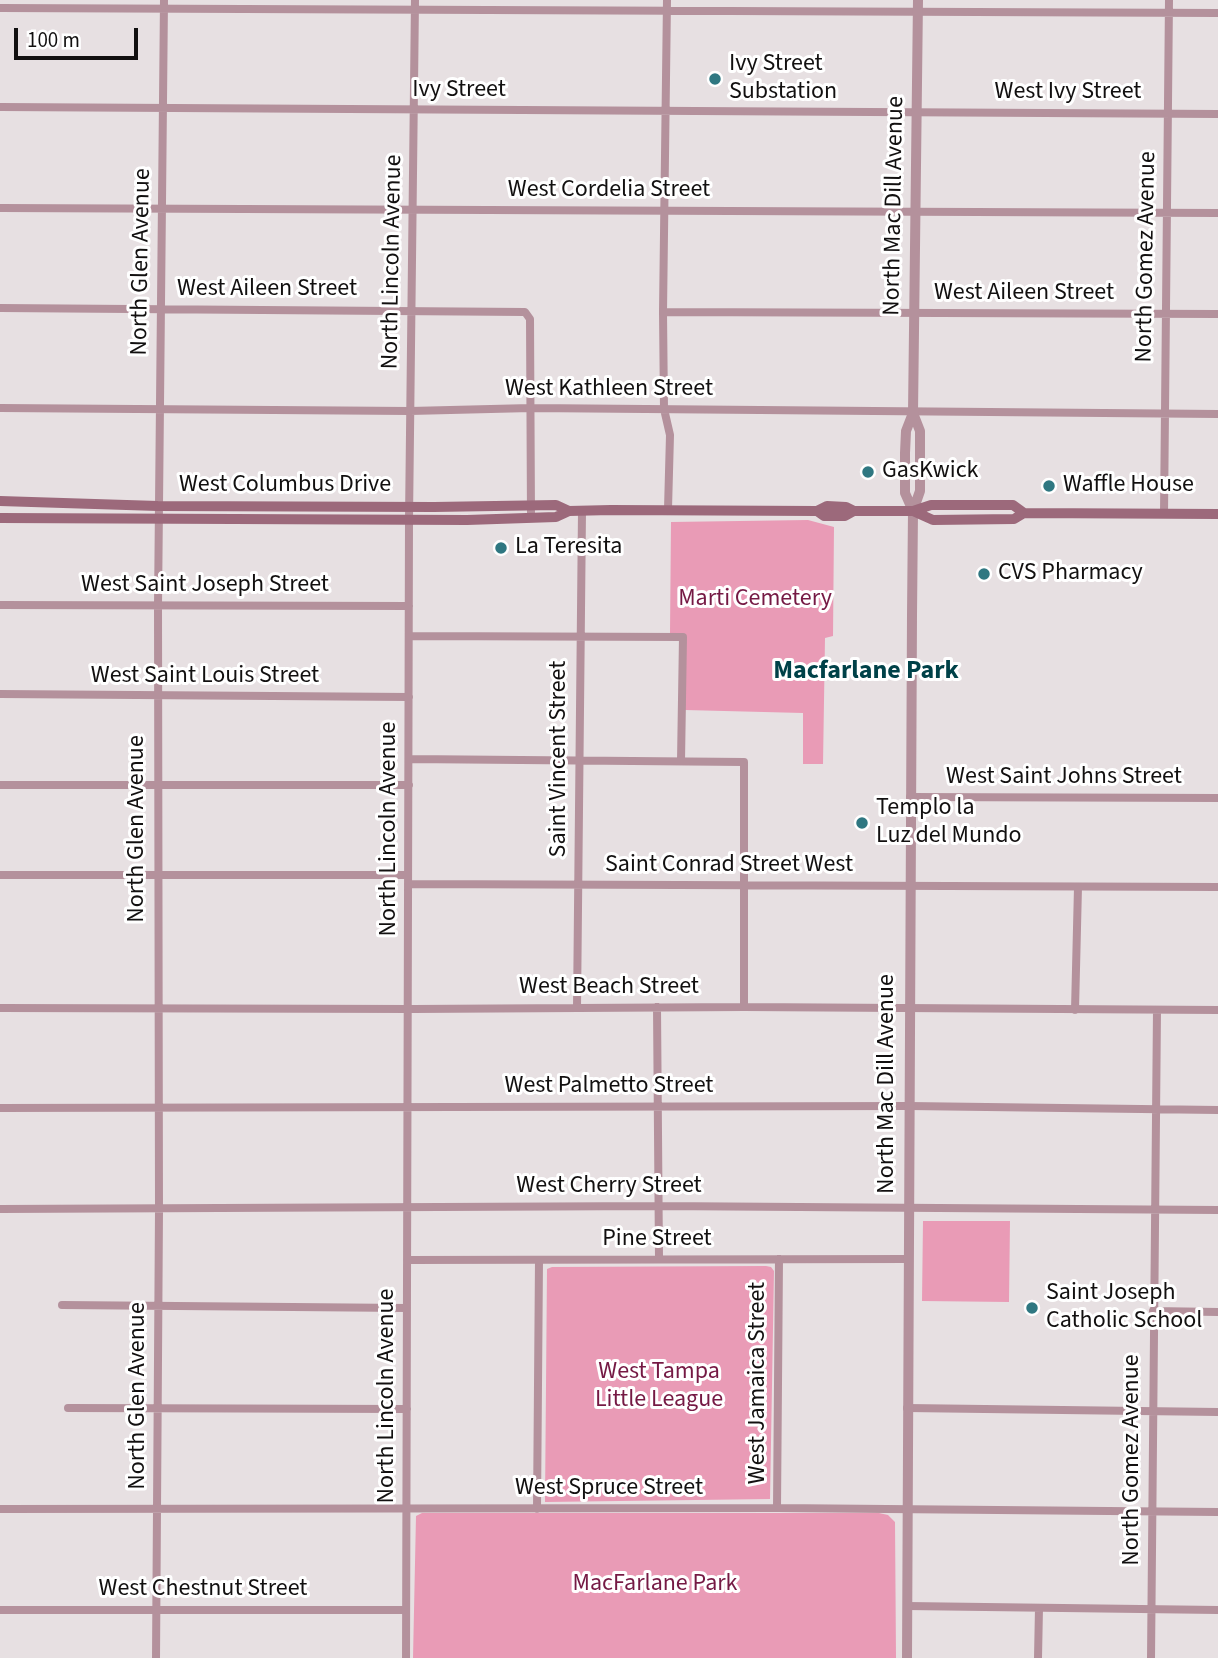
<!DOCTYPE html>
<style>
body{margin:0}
#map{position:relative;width:1218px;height:1658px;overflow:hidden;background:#e7e0e2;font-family:"Source Sans 3",sans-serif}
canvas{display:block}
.scale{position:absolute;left:14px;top:28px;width:124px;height:32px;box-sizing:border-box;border:4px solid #121010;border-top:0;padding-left:9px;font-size:21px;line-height:24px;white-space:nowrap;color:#121010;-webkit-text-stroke:5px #fff;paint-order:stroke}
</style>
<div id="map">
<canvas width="1218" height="1658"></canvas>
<div class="scale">100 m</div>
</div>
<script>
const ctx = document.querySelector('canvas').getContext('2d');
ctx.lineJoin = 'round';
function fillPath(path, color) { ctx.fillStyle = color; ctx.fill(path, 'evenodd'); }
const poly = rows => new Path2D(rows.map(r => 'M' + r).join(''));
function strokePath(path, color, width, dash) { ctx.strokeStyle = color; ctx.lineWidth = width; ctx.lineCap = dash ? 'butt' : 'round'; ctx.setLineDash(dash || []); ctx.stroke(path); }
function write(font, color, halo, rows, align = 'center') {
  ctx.font = font + ' "Source Sans 3",sans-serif'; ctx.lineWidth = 6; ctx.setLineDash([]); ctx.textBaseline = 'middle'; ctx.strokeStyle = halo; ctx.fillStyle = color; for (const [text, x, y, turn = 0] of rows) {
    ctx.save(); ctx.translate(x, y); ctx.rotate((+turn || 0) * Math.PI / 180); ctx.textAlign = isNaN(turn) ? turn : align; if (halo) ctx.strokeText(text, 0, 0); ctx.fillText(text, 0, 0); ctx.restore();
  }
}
fillPath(poly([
 [808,520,834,527,833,636,825,638,823,764,803,764,803,713,685,710,686,634,670,633,671,522],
 [923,1221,1010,1221,1009,1302,922,1301],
 [766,1266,771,1267,774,1271,770,1499,545,1502,547,1269,552,1267],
 [422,1513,879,1513,888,1515,895,1522,896,1658,413,1658,416,1516]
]), '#e99bb6');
strokePath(poly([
 [667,0,663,312,664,409,670,435,668,509],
 [0,8,1218,13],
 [0,107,1218,114],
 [0,208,1218,213],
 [0,308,525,312,530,319,531,518],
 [663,312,1218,314],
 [0,408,410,411,531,408,1218,414],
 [1164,514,1169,0],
 [0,605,409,606],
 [409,636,683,637,681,761],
 [0,694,409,697],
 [409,759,744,762,744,1007],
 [0,785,409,785],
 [910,797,1218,798],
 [0,875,408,875],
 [408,884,1218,887],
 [577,1007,582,511],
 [657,1007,659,1259],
 [0,1008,413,1009,744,1007,1218,1010],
 [1075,1010,1078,887],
 [0,1108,909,1106,1218,1110],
 [0,1209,659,1206,1218,1210],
 [407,1260,908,1259],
 [62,1305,407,1308],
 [1153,1311,1218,1312],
 [68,1408,407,1409],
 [907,1408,1218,1412],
 [777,1508,779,1259],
 [0,1509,777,1508,1218,1512],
 [537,1509,539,1260],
 [907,1606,1218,1610],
 [0,1610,406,1610],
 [156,1658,159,1210,158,605,164,0],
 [406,1658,409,520,415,0],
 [1038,1658,1039,1608],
 [1151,1658,1157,1010]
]), '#b4919c', 8);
strokePath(poly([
 [913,511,905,493,905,453,906,431,913,413,918,0],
 [907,1658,912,615,913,511,920,491,920,431,913,413]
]), '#b4919c', 10);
strokePath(poly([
 [0,501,158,506,434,507,556,505,569,511],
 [817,511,827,506,846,507,854,511,913,511,931,505,1013,505,1024,513],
 [913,511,933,520,1014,519,1024,513,1218,514],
 [0,518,467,520,556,517,569,511,611,510,817,511,824,516,845,516,854,511]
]), '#9c697b', 10);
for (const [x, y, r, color] of [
 [715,79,7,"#2f7781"],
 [868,472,7,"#2f7781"],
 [1049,486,7,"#2f7781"],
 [501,548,7,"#2f7781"],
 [984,574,7,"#2f7781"],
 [862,823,7,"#2f7781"],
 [1032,1308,7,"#2f7781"]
]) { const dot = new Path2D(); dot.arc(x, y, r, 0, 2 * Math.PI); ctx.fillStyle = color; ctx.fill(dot); strokePath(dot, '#fff', 2.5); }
write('24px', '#121010', '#fff', [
 ["Ivy Street",729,65],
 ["Substation",729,93],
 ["GasKwick",882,472],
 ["Waffle House",1063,486],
 ["La Teresita",515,548],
 ["CVS Pharmacy",998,574],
 ["Templo la",876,809],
 ["Luz del Mundo",876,837],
 ["Saint Joseph",1046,1294],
 ["Catholic School",1046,1322]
], 'left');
write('24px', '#121010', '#fff', [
 ["Ivy Street",459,91],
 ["West Ivy Street",1068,93],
 ["West Cordelia Street",609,191],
 ["North Mac Dill Avenue",895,206,-89],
 ["North Gomez Avenue",1147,257,-89],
 ["North Glen Avenue",142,262,-89],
 ["North Lincoln Avenue",393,262,-89],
 ["West Aileen Street",267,290],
 ["West Aileen Street",1024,294],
 ["West Kathleen Street",609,390],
 ["West Columbus Drive",285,486],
 ["West Saint Joseph Street",205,586],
 ["West Saint Louis Street",205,677],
 ["Saint Vincent Street",560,759,-90],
 ["West Saint Johns Street",1064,778],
 ["North Glen Avenue",138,829,-90],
 ["North Lincoln Avenue",390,829,-90],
 ["Saint Conrad Street West",729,866],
 ["West Beach Street",609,988],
 ["North Mac Dill Avenue",888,1084,-90],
 ["West Palmetto Street",609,1087],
 ["West Cherry Street",609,1187],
 ["Pine Street",657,1240],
 ["West Jamaica Street",759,1383,-90],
 ["North Glen Avenue",139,1396,-90],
 ["North Lincoln Avenue",388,1396,-90],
 ["North Gomez Avenue",1133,1460,-90],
 ["West Spruce Street",609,1489],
 ["West Chestnut Street",203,1590]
]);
write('24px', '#751944', '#fff', [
 ["Marti Cemetery",755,600],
 ["West Tampa",659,1373],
 ["Little League",659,1401],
 ["MacFarlane Park",655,1585]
]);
write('bold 26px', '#004148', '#fff', [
 ["Macfarlane Park",866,672]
]);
</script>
